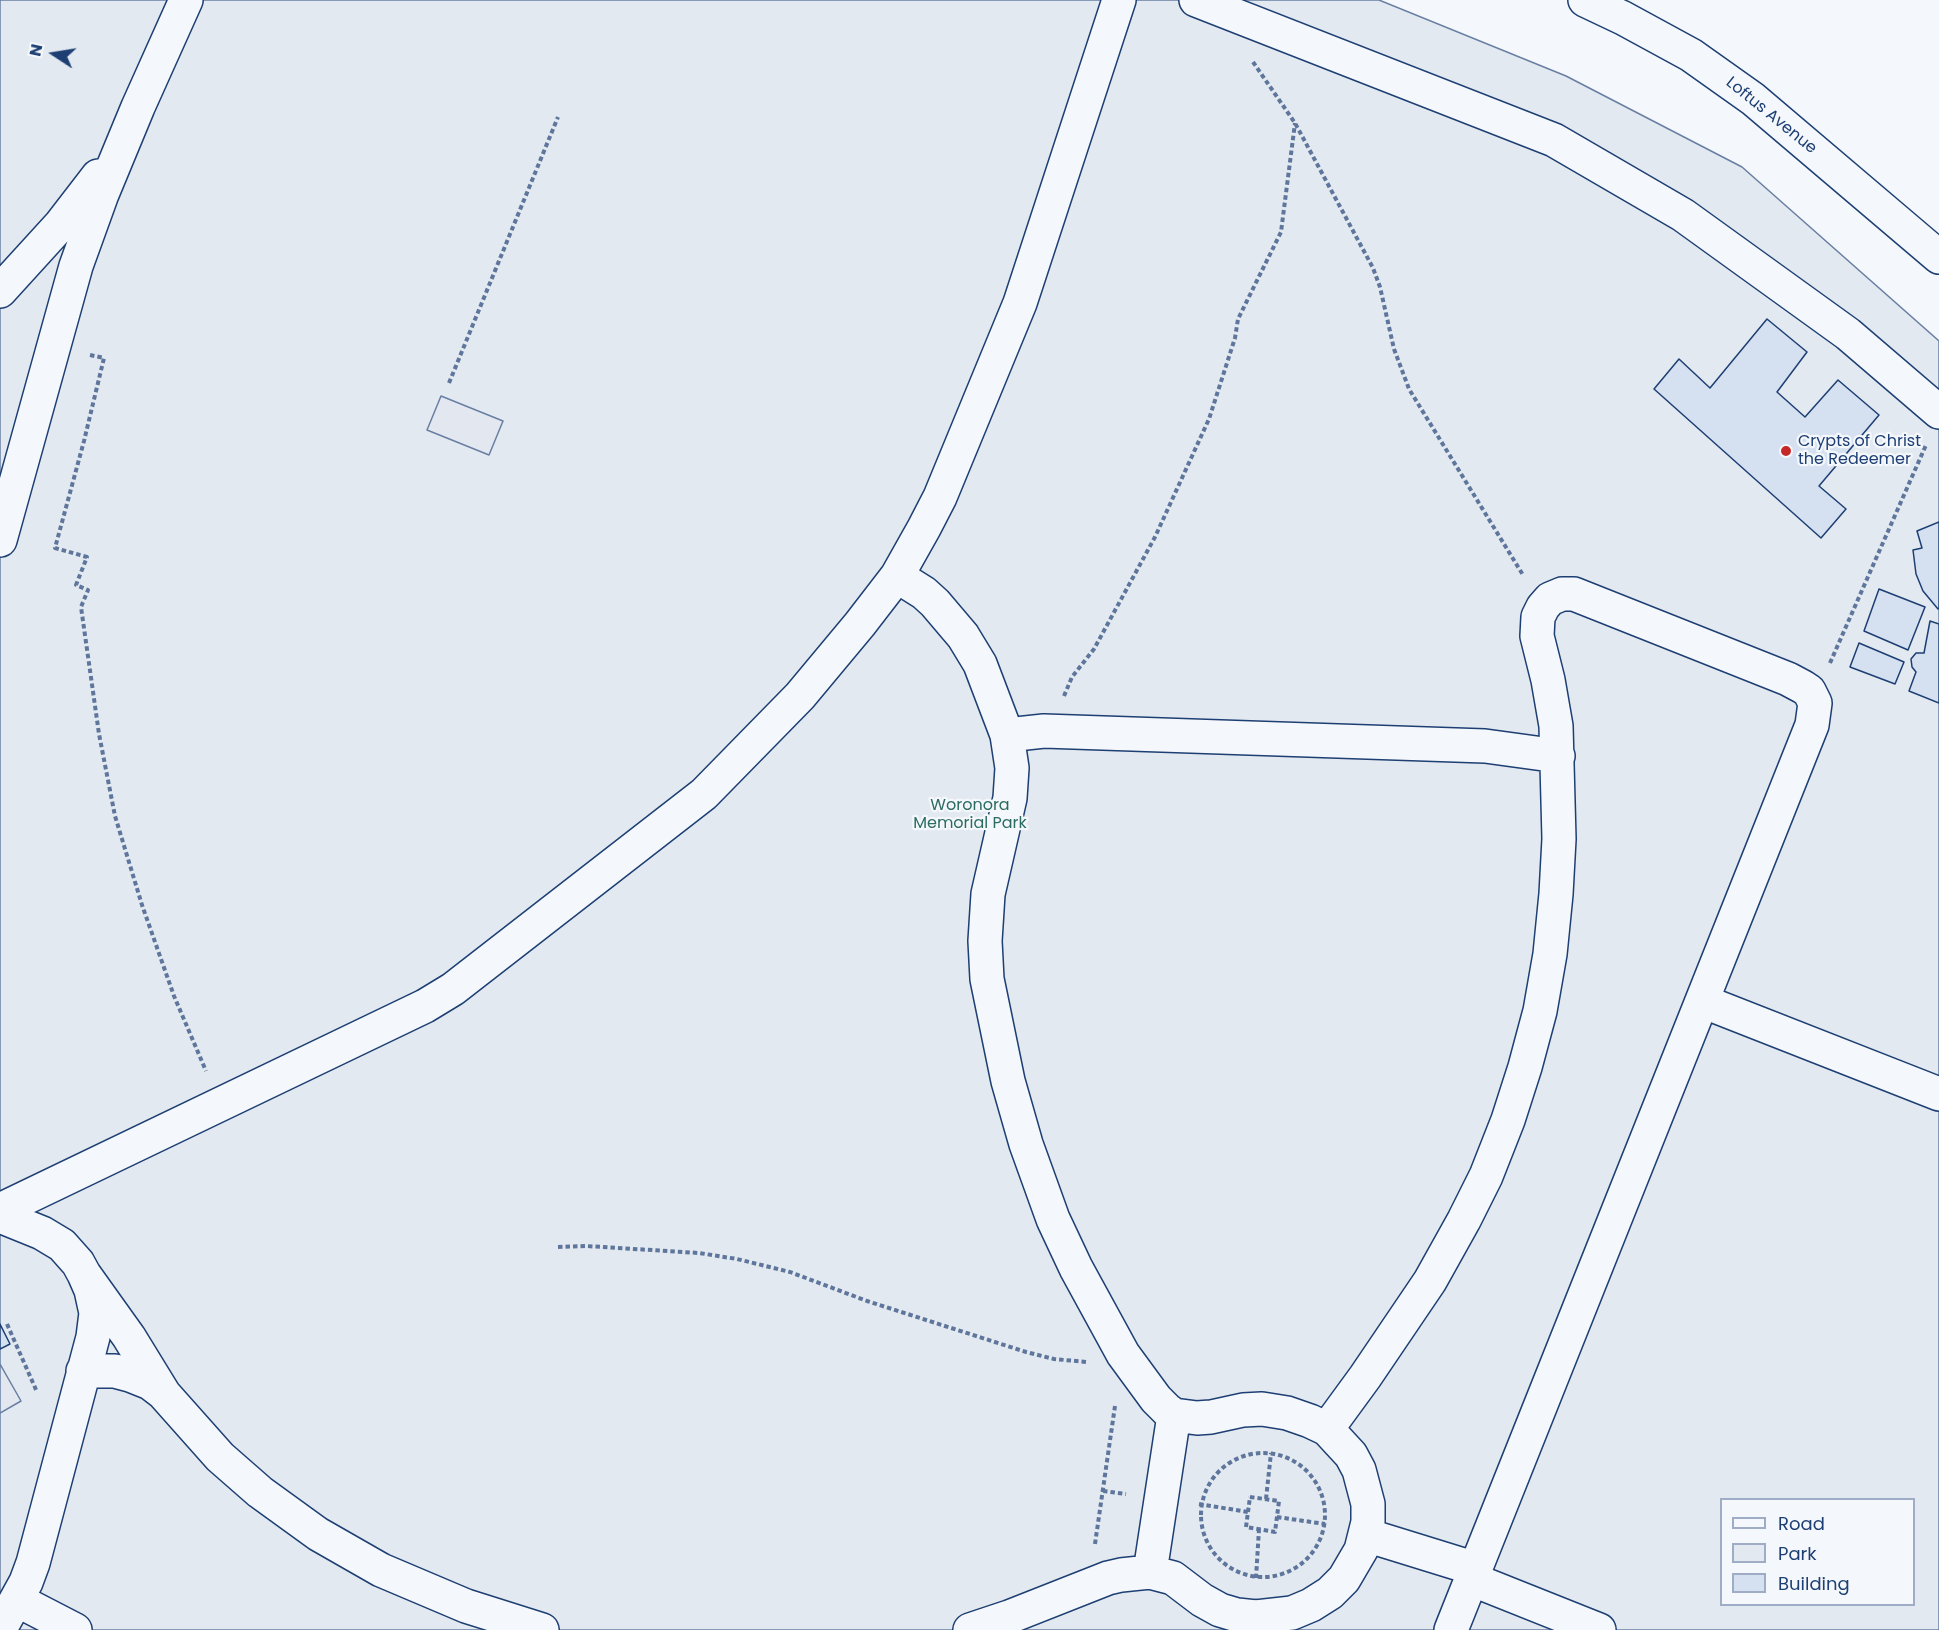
<!DOCTYPE html>
<style>
body{margin:0}
#map{position:relative;width:1939px;height:1630px;overflow:hidden;background:#f4f7fb;font-family:Poppins,sans-serif}
canvas{display:block}
.legend{position:absolute;left:1720px;top:1498px;width:195px;height:108px;box-sizing:border-box;background:#f4f7fb;border:2px solid #9eadc5;margin:0;padding:8px 10px;list-style:none;font-size:18px;color:#1d3f73}
.legend li{display:flex;align-items:center;gap:12px;height:30px}
.legend b{width:30px;border:2px solid #9eadc5}
.north{position:absolute;left:24px;top:24px;width:60px;height:60px;-webkit-text-stroke:4px #f4f7fb;paint-order:stroke;rotate:282deg;font-size:16px;font-weight:700;line-height:24px;text-align:center;color:#1d3f73}
.north::after{content:'';display:block;margin:auto;width:21px;height:27px;background:#1d3f73;clip-path:polygon(50% 0,100% 100%,50% 72%,0 100%)}
</style>
<div id="map">
<canvas width="1939" height="1630"></canvas>
<ul class="legend">
<li><b style="height:8px;background:#f4f7fb"></b>Road</li>
<li><b style="height:16px;background:#e3e9f0"></b>Park</li>
<li><b style="height:16px;background:#d5e0f0"></b>Building</li>
</ul>
<div class="north">N</div>
</div>
<script>
const ctx = document.querySelector('canvas').getContext('2d');
ctx.lineJoin = 'round';
function fillPath(path, color) { ctx.fillStyle = color; ctx.fill(path, 'evenodd'); }
const poly = rows => new Path2D(rows.map(r => 'M' + r).join(''));
function strokePath(path, color, width, dash) { ctx.strokeStyle = color; ctx.lineWidth = width; ctx.lineCap = dash ? 'butt' : 'round'; ctx.setLineDash(dash || []); ctx.stroke(path); }
function write(font, color, halo, rows, align = 'center') {
  ctx.font = font + ' Poppins,sans-serif'; ctx.lineWidth = 4.5; ctx.setLineDash([]); ctx.textBaseline = 'middle'; ctx.strokeStyle = halo; ctx.fillStyle = color; for (const [text, x, y, turn = 0] of rows) {
    ctx.save(); ctx.translate(x, y); ctx.rotate((+turn || 0) * Math.PI / 180); ctx.textAlign = isNaN(turn) ? turn : align; if (halo) ctx.strokeText(text, 0, 0); ctx.fillText(text, 0, 0); ctx.restore();
  }
}
const green = poly([
 [0,0,1379,0,1566,76,1742,167,1939,341,1939,1630,0,1630,0,0],
 [1722,1500,1914,1500,1914,1604,1722,1604,1722,1500]
]);
fillPath(green, '#e3e9f0');
strokePath(green, '#687fa3', 1.5);
const parking = poly([
 [441,396,503,421,489,455,427,430,441,396],
 [0,1364,21,1401,0,1413,0,1364]
]);
fillPath(parking, '#e3e8f0');
strokePath(parking, '#687fa3', 1.5);
const building = poly([
 [1767,319,1807,352,1777,392,1805,417,1838,380,1879,415,1819,486,1846,509,1821,538,1654,389,1679,359,1710,388,1767,319],
 [1939,522,1939,608,1938,609,1923,591,1916,574,1913,550,1922,548,1917,531,1939,522],
 [1879,589,1925,607,1908,650,1864,631,1879,589],
 [1930,621,1939,624,1939,703,1909,691,1916,672,1912,667,1911,659,1916,653,1924,653,1930,621],
 [1859,643,1904,662,1895,684,1850,667,1859,643],
 [0,1324,10,1344,0,1349,0,1324]
]);
fillPath(building, '#d5e0f0');
strokePath(building, '#1d3f73', 1.5);
const minor = poly([
 [1196,0,1554,140,1683,215,1848,334,1939,412],
 [1585,0,1623,18,1691,55,1753,99,1939,257],
 [0,291,61,224,98,176],
 [0,540,76,266,102,194,138,107,186,0],
 [897,576,924,593,935,603,963,636,980,664,1007,735],
 [1702,1001,1939,1094],
 [0,1210,425,1006,453,989,704,794,800,696,860,624,897,576,924,528,940,497,1020,303,1119,0],
 [0,1216,42,1233,62,1245,78,1263,84,1274,91,1290,96,1313,93,1337,33,1563,26,1582,0,1629],
 [84,1274,129,1337,164,1394,220,1457,260,1492,318,1534,381,1570,466,1606,542,1630],
 [83,1371,115,1371,130,1375,150,1383,163,1393],
 [1327,1429,1365,1377,1430,1281,1464,1220,1486,1176,1508,1120,1525,1067,1540,1011,1550,954,1556,894,1559,839,1556,726,1548,680,1537,636,1538,617,1543,607,1550,599,1562,594,1574,594,1788,679,1803,687,1809,691,1815,703,1812,725,1451,1630],
 [1366,1535,1476,1569],
 [1150,1572,1174,1415],
 [1471,1579,1599,1630],
 [17,1600,75,1630],
 [970,1630,1009,1617,1108,1578,1121,1575,1150,1572,1173,1578,1202,1600,1220,1610,1237,1615,1256,1617,1292,1613,1311,1605,1330,1593,1344,1579,1361,1550,1368,1522,1368,1504,1359,1470,1351,1455,1327,1429,1310,1421,1287,1413,1262,1409,1243,1410,1211,1417,1197,1418,1174,1415,1167,1410,1156,1399,1123,1354,1076,1268,1053,1219,1026,1144,1008,1081,987,979,985,941,988,894,1010,798,1012,768,1007,735,1044,731,1485,746,1558,756]
]);
strokePath(minor, '#1d3f73', 36);
strokePath(poly([
 [1253,62,1295,123,1373,268,1380,287,1394,349,1409,389,1523,575],
 [90,355,104,358,84,441,55,548,87,557,76,585,88,590,81,607,99,734,115,816,142,905,174,996,206,1071],
 [449,383,558,117],
 [1830,663,1926,445],
 [1064,696,1072,677,1094,649,1155,537,1209,419,1235,338,1238,319,1281,232,1295,123],
 [558,1247,586,1246,699,1253,737,1259,790,1272,867,1301,1026,1352,1054,1359,1087,1362],
 [7,1324,37,1392],
 '1201 1515a62 62 0 1 1 124 0a62 62 0 1 1-124 0Z',
 [1103,1491,1126,1494],
 [1250,1497,1279,1501,1275,1532,1246,1527,1250,1497],
 [1266,1499,1271,1453],
 [1199,1504,1248,1512],
 [1277,1517,1325,1524],
 [1095,1544,1115,1406],
 [1256,1578,1259,1529]
]), '#5e769c', 4, [4.5, 3]);
strokePath(minor, '#f4f7fb', 33);
for (const [x, y, r, color] of [
 [1786,451,6,"#c62828"]
]) { const dot = new Path2D(); dot.arc(x, y, r, 0, 2 * Math.PI); ctx.fillStyle = color; ctx.fill(dot); strokePath(dot, '#f4f7fb', 2); }
write('16px', '#1d3f73', '#f4f7fb', [
 ["Loftus Avenue",1771,116,39]
]);
write('16px', '#1d3f73', '#f4f7fb', [
 ["Crypts of Christ",1798,442],
 ["the Redeemer",1798,460]
], 'left');
write('16px', '#2c6c60', '#f4f7fb', [
 ["Woronora",970,806],
 ["Memorial Park",970,824]
]);
</script>
